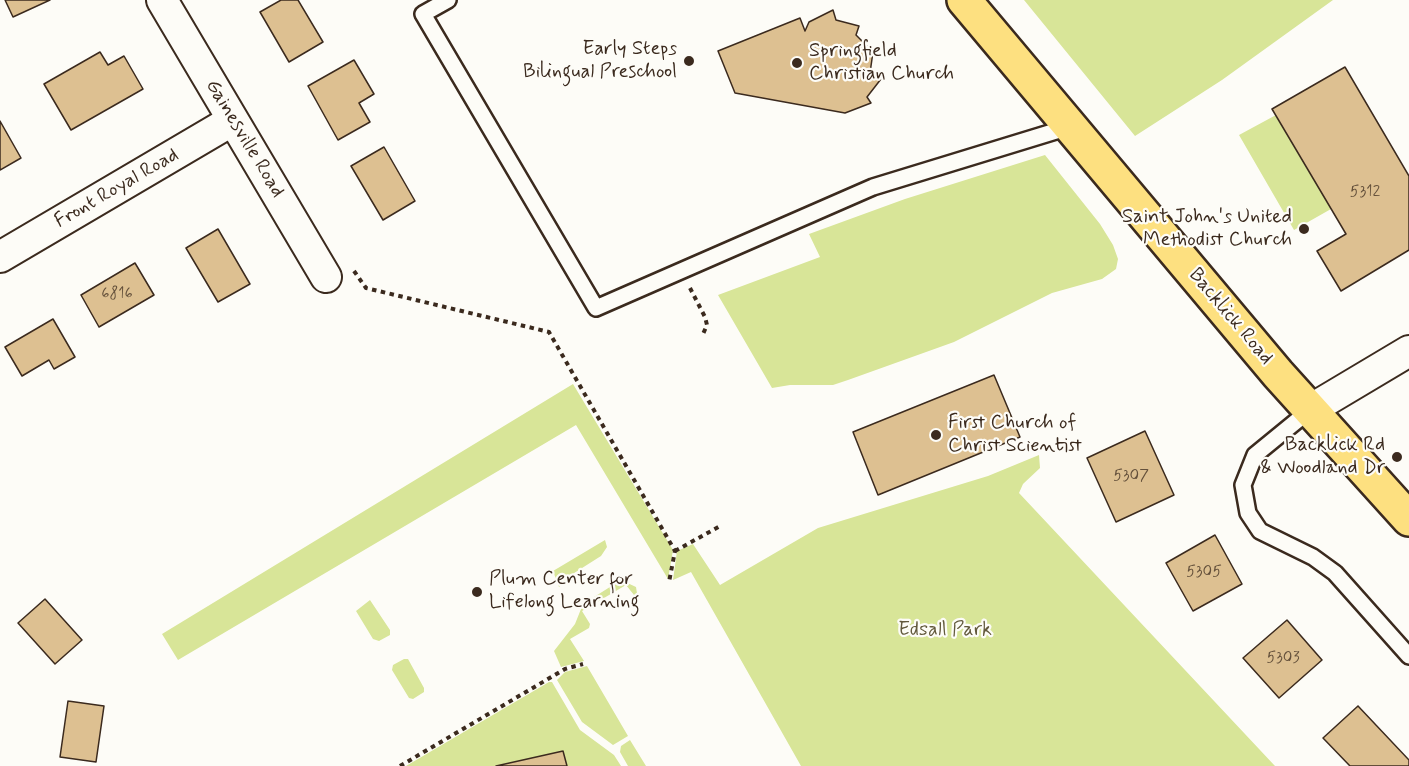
<!DOCTYPE html>
<style>
body{margin:0}
canvas{display:block;background:#fdfcf7}
</style>
<canvas width="1409" height="766"></canvas>
<script>
const ctx = document.querySelector('canvas').getContext('2d');
ctx.lineJoin = 'round';
function fillPath(path, color) { ctx.fillStyle = color; ctx.fill(path, 'evenodd'); }
const poly = rows => new Path2D(rows.map(r => 'M' + r).join(''));
function strokePath(path, color, width, dash) { ctx.strokeStyle = color; ctx.lineWidth = width; ctx.lineCap = dash ? 'butt' : 'round'; ctx.setLineDash(dash || []); ctx.stroke(path); }
function write(font, color, halo, rows, align = 'center') {
  ctx.font = font + ' Mynerve,sans-serif'; ctx.lineWidth = 4.5; ctx.setLineDash([]); ctx.textBaseline = 'middle'; ctx.strokeStyle = halo; ctx.fillStyle = color; for (const [text, x, y, turn = 0] of rows) {
    ctx.save(); ctx.translate(x, y); ctx.rotate((+turn || 0) * Math.PI / 180); ctx.textAlign = isNaN(turn) ? turn : align; if (halo) ctx.strokeText(text, 0, 0); ctx.fillText(text, 0, 0); ctx.restore();
  }
}
fillPath(poly([
 [1024,0,1333,0,1222,80,1135,136],
 [1276,115,1331,209,1294,230,1239,135],
 [1045,155,1100,224,1113,245,1118,259,1116,269,1102,279,1052,293,954,342,848,380,833,385,790,385,772,388,718,295,820,257,809,234,905,199],
 [573,384,673,550,668,579,576,425,178,660,162,634],
 [1039,455,1040,468,1023,484,1019,493,1275,766,801,766,691,572,673,580,677,551,693,544,720,585,818,528,988,476],
 [605,540,607,547,601,556,571,575,559,587,553,571],
 [621,580,636,587,638,600,626,585,582,611,590,624,589,628,570,639,584,661,561,667,554,651,575,624,583,604],
 [370,600,390,630,390,635,379,641,373,639,356,611],
 [404,659,408,659,424,688,424,692,413,699,409,698,392,670,393,665],
 [587,666,628,736,613,745,582,722,557,680,565,672],
 [549,682,552,682,580,730,614,755,621,766,567,766,563,751,496,766,406,766],
 [630,740,646,766,628,766,620,752,621,746]
]), '#d8e598');
const building = poly([
 [5,0,50,0,13,17,5,0],
 [281,0,298,0,323,42,289,62,260,12,281,0],
 [833,10,836,20,859,26,856,35,873,52,870,73,881,79,867,97,871,103,845,113,735,93,718,51,800,18,805,31,809,22,833,10],
 [100,52,108,65,124,56,143,89,71,130,44,84,100,52],
 [354,60,374,94,359,103,370,122,338,140,308,86,354,60],
 [1345,67,1409,176,1409,250,1341,291,1317,251,1346,234,1272,109,1345,67],
 [0,121,21,158,0,170,0,121],
 [384,147,415,201,383,220,351,166,384,147],
 [218,229,250,284,218,302,186,248,218,229],
 [135,263,154,295,99,327,81,295,135,263],
 [53,319,75,357,54,369,49,360,22,376,5,347,53,319],
 [994,375,1020,437,878,495,853,432,994,375],
 [1145,431,1174,495,1116,522,1087,458,1145,431],
 [1215,535,1242,584,1193,611,1166,563,1215,535],
 [45,599,82,640,55,664,18,623,45,599],
 [1287,620,1322,660,1279,698,1243,658,1287,620],
 [68,701,104,706,96,762,60,757,68,701],
 [1358,706,1409,760,1409,766,1350,766,1323,738,1358,706],
 [563,751,567,766,496,766,563,751]
]);
fillPath(building, '#ddc091');
strokePath(building, '#3b2a1e', 1.5);
const service = poly([
 [448,0,423,14,596,308,873,187,1069,127],
 [1310,410,1255,455,1243,485,1248,513,1260,531,1313,557,1335,573,1409,656]
]);
const minor = poly([
 [162,0,326,277],
 [0,257,233,120],
 [1310,410,1409,351]
]);
const primary = poly([
 [964,0,1278,374,1409,519]
]);
strokePath(service, '#3b2a1e', 20);
strokePath(minor, '#3b2a1e', 34);
strokePath(primary, '#3b2a1e', 38);
strokePath(poly([
 [354,271,366,288,549,332,675,551,669,582],
 [690,288,705,317,707,325,703,334],
 [675,551,722,525],
 [400,766,565,669,583,664]
]), '#3b2a1e', 4, [4.5, 4.5]);
strokePath(service, '#fdfcf7', 15);
strokePath(minor, '#fdfcf7', 30);
strokePath(primary, '#fde080', 33);
for (const [x, y, r, color] of [
 [689,61,6,"#3b2a1e"],
 [797,63,6,"#3b2a1e"],
 [1304,229,6,"#3b2a1e"],
 [936,435,6,"#3b2a1e"],
 [1397,457,6,"#3b2a1e"],
 [477,592,6,"#3b2a1e"]
]) { const dot = new Path2D(); dot.arc(x, y, r, 0, 2 * Math.PI); ctx.fillStyle = color; ctx.fill(dot); strokePath(dot, '#fdfcf7', 2); }
write('16px', '#64503b', null, [
 ["5312",1365,193],
 ["6816",117,295],
 ["5307",1131,477],
 ["5305",1204,573],
 ["5303",1283,659]
]);
write('20px', '#3b2a1e', '#fdfcf7', [
 ["Early Steps",677,50],
 ["Bilingual Preschool",677,73],
 ["Springfield",809,52,"left"],
 ["Christian Church",809,75,"left"],
 ["Saint John's United",1292,218],
 ["Methodist Church",1292,241],
 ["First Church of",948,424,"left"],
 ["Christ Scientist",948,447,"left"],
 ["Backlick Rd",1385,446],
 ["& Woodland Dr",1385,469],
 ["Plum Center for",489,580,"left"],
 ["Lifelong Learning",489,603,"left"]
], 'right');
write('20px', '#3b2a1e', '#fdfcf7', [
 ["Gainesville Road",244,139,59],
 ["Front Royal Road",117,189,-30],
 ["Backlick Road",1230,317,50]
]);
write('20px', '#62593c', '#fdfcf7', [
 ["Edsall Park",945,631]
]);
</script>
